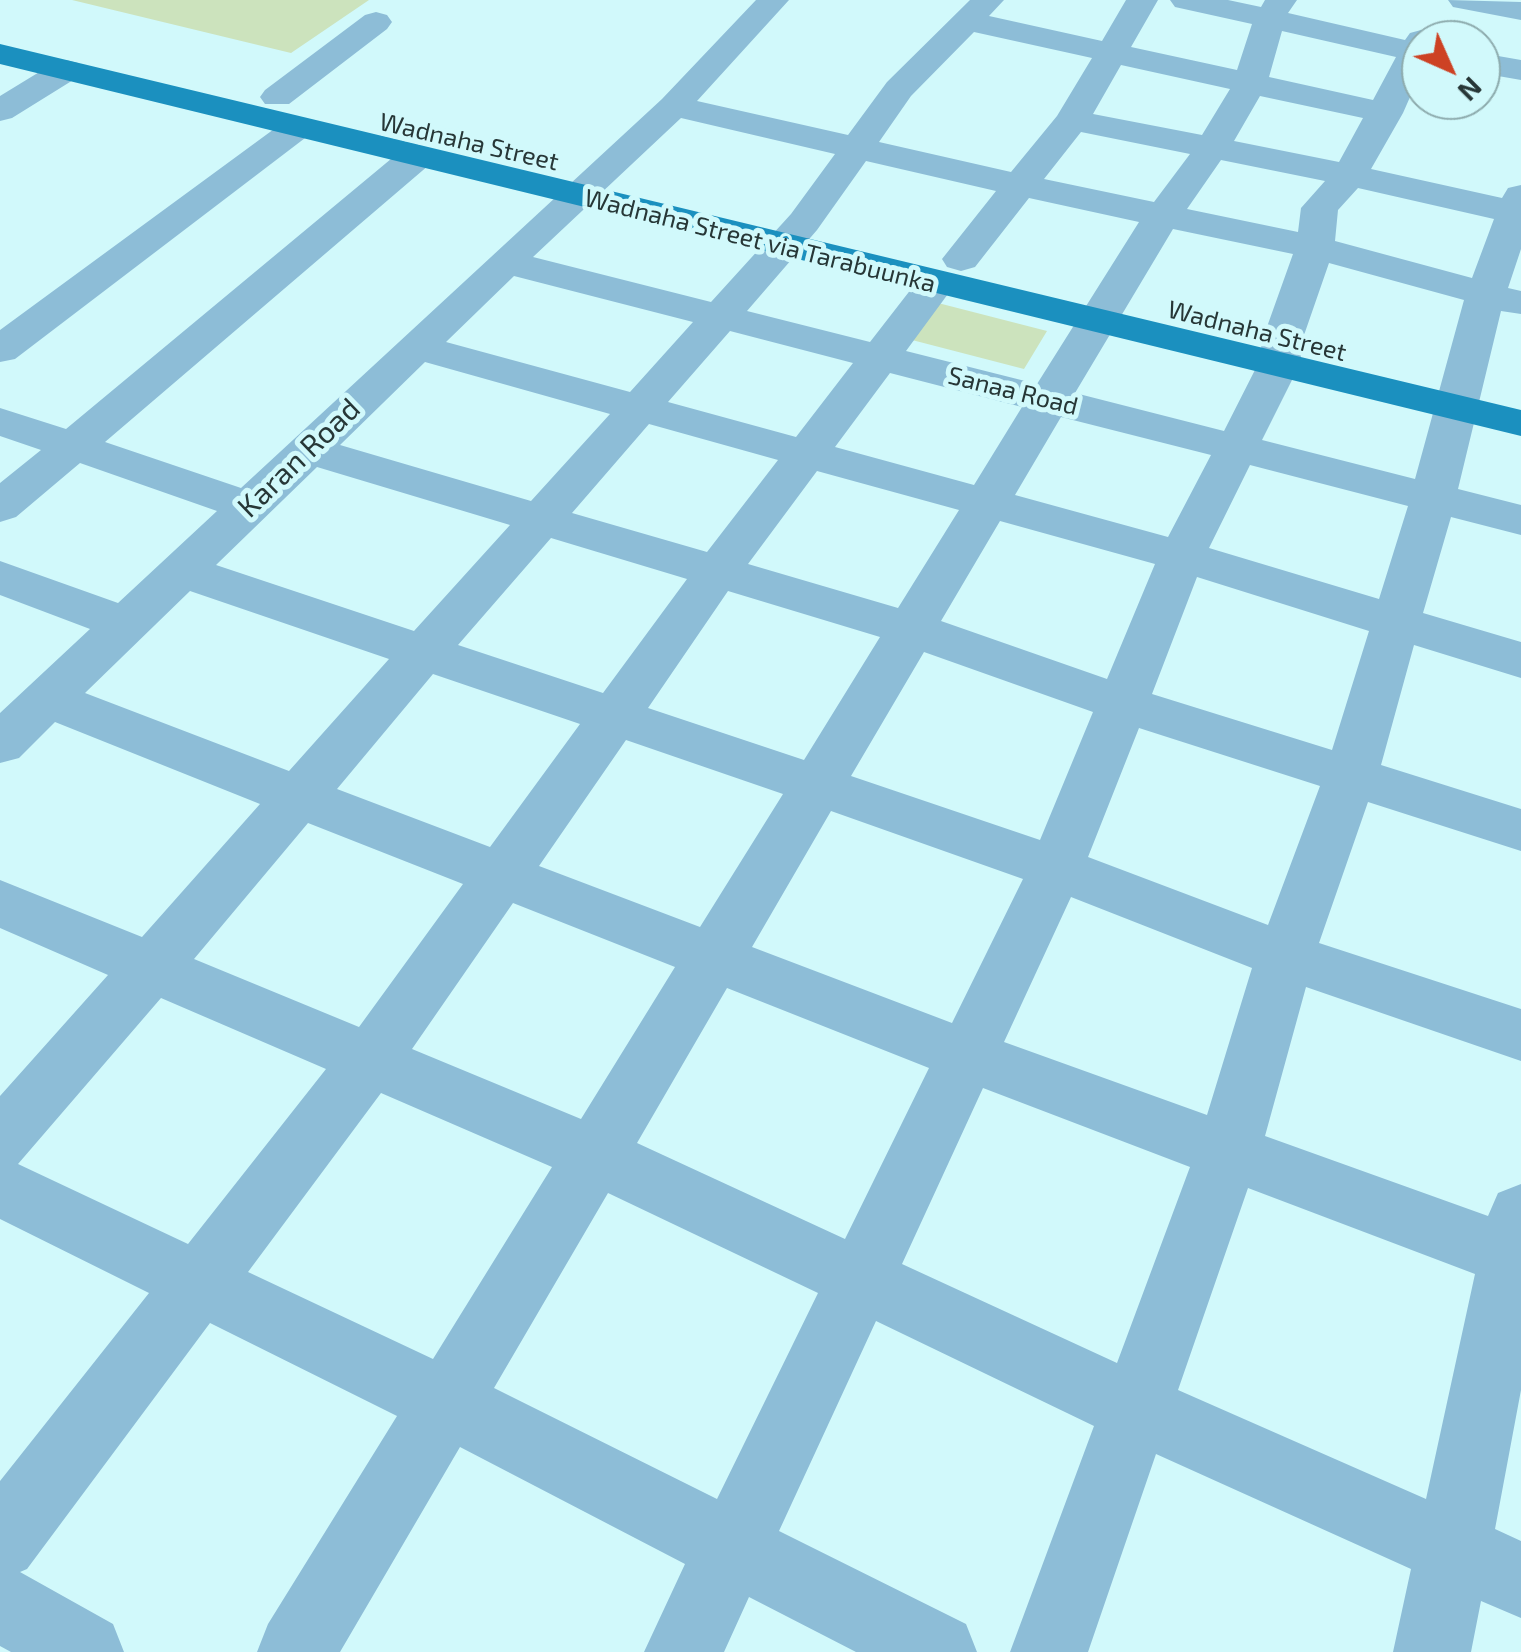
<!DOCTYPE html>
<style>
body{margin:0}
#map{position:relative;width:1521px;height:1652px;overflow:hidden;background:#d1f9fb;font-family:"Exo 2",sans-serif}
canvas{display:block}
.north{position:absolute;left:1401px;top:20px;width:100px;height:100px;box-sizing:border-box;background:#d1f9fb;border:2px solid #8dabad;border-radius:50%;rotate:135deg;font-size:28px;font-weight:700;line-height:40px;text-align:center;color:#273737}
.north::after{content:'';display:block;margin:auto;width:35px;height:45px;background:#cd4224;clip-path:polygon(50% 0,100% 100%,50% 72%,0 100%)}
</style>
<div id="map">
<canvas width="1521" height="1652"></canvas>
<div class="north">N</div>
</div>
<script>
const ctx = document.querySelector('canvas').getContext('2d');
ctx.lineJoin = 'round';
function fillPath(path, color) { ctx.fillStyle = color; ctx.fill(path, 'evenodd'); }
const poly = rows => new Path2D(rows.map(r => 'M' + r).join(''));
function write(font, color, halo, rows, align = 'center') {
  ctx.font = font + ' "Exo 2",sans-serif'; ctx.lineWidth = 10; ctx.setLineDash([]); ctx.textBaseline = 'middle'; ctx.strokeStyle = halo; ctx.fillStyle = color; for (const [text, x, y, turn = 0] of rows) {
    ctx.save(); ctx.translate(x, y); ctx.rotate((+turn || 0) * Math.PI / 180); ctx.textAlign = isNaN(turn) ? turn : align; if (halo) ctx.strokeText(text, 0, 0); ctx.fillText(text, 0, 0); ctx.restore();
  }
}
fillPath(poly([
 [72,0,369,0,291,53],
 [938,303,1047,331,1024,369,912,340]
]), '#cce3bd');
fillPath(poly([
 [756,0,789,0,697,101,848,135,887,82,970,0,1004,0,989,16,1102,41,1126,0,1158,0,1131,47,1237,70,1252,24,1175,7,1170,0,1228,0,1261,7,1265,0,1297,0,1288,13,1405,40,1410,33,1421,30,1432,33,1437,40,1421,40,1421,72,1403,113,1371,169,1502,198,1508,188,1521,185,1521,249,1508,288,1521,291,1521,314,1501,311,1458,489,1521,505,1521,535,1451,517,1423,613,1521,642,1521,678,1414,645,1381,765,1521,809,1521,851,1368,802,1319,943,1521,1009,1521,1061,1306,987,1265,1136,1488,1216,1498,1193,1521,1184,1521,1390,1495,1529,1521,1541,1521,1618,1481,1601,1471,1652,1393,1652,1411,1569,1156,1454,1088,1652,1010,1652,1094,1426,876,1321,779,1531,966,1624,977,1652,856,1652,749,1597,724,1652,644,1652,685,1564,460,1447,340,1652,257,1652,268,1624,397,1416,210,1323,27,1569,20,1572,113,1624,124,1652,11,1652,0,1646,0,1481,149,1293,0,1219,0,1096,108,975,0,928,0,880,142,937,260,804,55,722,19,758,0,763,0,713,90,629,0,595,0,561,118,603,217,511,80,463,16,517,0,522,0,483,41,450,0,436,0,408,66,429,403,149,416,146,429,149,434,157,429,165,105,442,241,488,662,99,756,0],
 [1282,31,1396,57,1373,100,1269,77,1282,31],
 [974,32,1092,58,1057,116,1011,172,879,142,911,96,974,32],
 [1121,65,1230,89,1202,135,1093,114,1121,65],
 [1260,96,1363,118,1339,162,1234,141,1260,96],
 [681,118,835,154,791,214,711,302,533,257,681,118],
 [1081,132,1190,154,1154,202,1044,179,1081,132],
 [1221,160,1325,181,1301,208,1298,232,1187,209,1221,160],
 [866,161,996,191,942,259,947,267,961,271,975,267,1029,198,1139,222,1037,384,906,351,956,283,950,275,936,271,922,275,870,342,747,311,817,230,866,161],
 [1358,188,1494,219,1472,278,1335,241,1338,210,1358,188],
 [1173,229,1293,254,1263,338,1258,364,1224,431,1075,393,1173,229],
 [1329,263,1464,300,1415,479,1262,440,1300,364,1303,338,1329,263],
 [514,276,693,322,630,392,446,342,514,276],
 [730,331,853,363,796,437,668,402,730,331],
 [425,362,610,414,531,501,340,445,425,362],
 [890,373,1022,407,974,485,835,447,890,373],
 [1061,417,1211,455,1168,537,1015,495,1061,417],
 [649,424,778,460,707,552,572,513,649,424],
 [1250,465,1408,506,1379,599,1209,548,1250,465],
 [317,467,510,525,414,631,216,565,317,467],
 [817,471,959,510,898,608,748,564,817,471],
 [1000,521,1155,564,1107,679,941,621,1000,521],
 [551,538,687,579,603,693,458,645,551,538],
 [1197,577,1369,631,1332,750,1152,694,1197,577],
 [190,591,389,659,289,771,85,693,190,591],
 [728,591,880,637,804,760,648,708,728,591],
 [924,652,1093,712,1040,840,851,776,924,652],
 [433,674,580,724,490,847,337,789,433,674],
 [1139,728,1320,786,1268,925,1088,857,1139,728],
 [626,740,783,794,700,927,539,866,626,740],
 [831,811,1023,879,952,1023,752,947,831,811],
 [308,823,463,884,359,1027,194,959,308,823],
 [1071,897,1252,968,1207,1115,1004,1042,1071,897],
 [513,903,675,967,581,1119,412,1049,513,903],
 [727,988,929,1068,845,1239,637,1143,727,988],
 [161,998,326,1069,188,1244,18,1164,161,998],
 [983,1088,1190,1167,1117,1363,902,1264,983,1088],
 [381,1093,552,1167,433,1359,248,1272,381,1093],
 [1248,1188,1475,1274,1426,1499,1178,1390,1248,1188],
 [608,1193,818,1293,717,1499,494,1388,608,1193],
 [1448,0,1521,2,1521,20,1453,7,1448,0],
 [376,12,387,15,392,22,387,29,289,104,265,104,260,97,265,90,365,15,376,12],
 [1481,53,1521,60,1521,80,1481,73,1481,53],
 [66,60,78,63,83,70,78,77,12,118,0,121,0,96,54,63,66,60],
 [297,118,309,121,314,128,309,135,15,359,0,362,0,330,285,121,297,118]
]), '#8dbdd7');
fillPath(poly([
 [0,44,1521,410,1521,436,0,64,0,44]
]), '#1b90bf');
write('25px', '#273737', '#d1f9fb', [
 ["Wadnaha Street",469,142,13],
 ["Wadnaha Street via Tarabuunka",760,241,14],
 ["Wadnaha Street",1257,331,14],
 ["Sanaa Road",1013,391,14]
]);
write('30px', '#273737', '#d1f9fb', [
 ["Karan Road",299,458,-44]
]);
</script>
